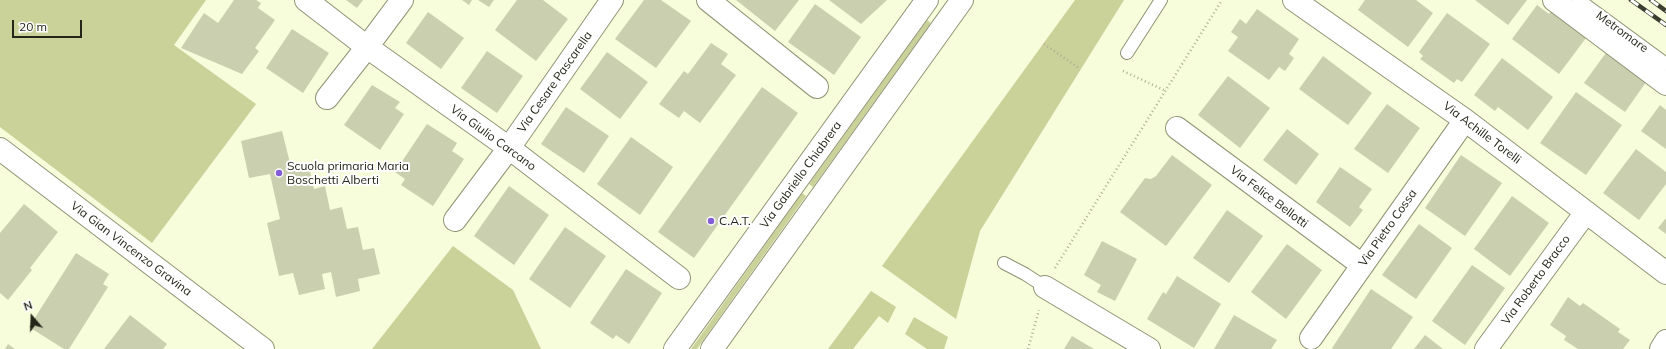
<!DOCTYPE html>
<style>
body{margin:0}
#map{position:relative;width:1666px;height:349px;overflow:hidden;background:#f7fcdb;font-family:Mulish,sans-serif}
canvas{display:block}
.north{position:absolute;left:12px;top:297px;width:40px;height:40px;-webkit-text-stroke:3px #fff;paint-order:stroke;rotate:341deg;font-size:11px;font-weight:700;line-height:16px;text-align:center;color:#242619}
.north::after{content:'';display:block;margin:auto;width:14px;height:18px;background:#242619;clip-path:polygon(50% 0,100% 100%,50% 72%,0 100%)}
.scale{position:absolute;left:12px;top:20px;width:70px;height:18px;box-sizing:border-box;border:2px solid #242619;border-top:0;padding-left:5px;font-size:12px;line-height:14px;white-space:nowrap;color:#242619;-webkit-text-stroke:3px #fff;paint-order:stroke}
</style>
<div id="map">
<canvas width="1666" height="349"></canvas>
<div class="north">N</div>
<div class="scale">20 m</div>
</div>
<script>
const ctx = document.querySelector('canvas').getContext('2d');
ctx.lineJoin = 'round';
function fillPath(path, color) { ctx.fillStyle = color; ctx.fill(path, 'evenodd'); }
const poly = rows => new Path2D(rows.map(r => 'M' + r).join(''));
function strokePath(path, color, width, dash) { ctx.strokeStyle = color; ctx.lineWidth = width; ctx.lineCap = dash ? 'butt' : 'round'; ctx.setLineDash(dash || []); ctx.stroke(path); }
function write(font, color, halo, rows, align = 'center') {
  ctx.font = font + ' Mulish,sans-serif'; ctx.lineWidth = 4; ctx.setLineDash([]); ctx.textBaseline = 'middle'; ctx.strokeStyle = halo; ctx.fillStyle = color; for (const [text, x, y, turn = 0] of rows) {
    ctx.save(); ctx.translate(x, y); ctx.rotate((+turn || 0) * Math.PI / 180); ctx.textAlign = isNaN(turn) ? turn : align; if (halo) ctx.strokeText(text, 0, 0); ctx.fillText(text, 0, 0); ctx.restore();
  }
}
fillPath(poly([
 [0,0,206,0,174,45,256,104,152,243,0,127],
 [1075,0,1124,0,980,231,956,319,882,266],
 [927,20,931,23,813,187,809,184],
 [802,193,806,196,697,349,691,349],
 [453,246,513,290,541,349,372,349],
 [871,291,896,307,888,323,879,316,853,349,828,349],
 [914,317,948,337,944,349,927,349,905,334]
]), '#cad199');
fillPath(poly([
 [234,0,256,0,261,3,258,8,275,20,255,48,259,51,242,74,181,48,204,13,218,23],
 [346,0,363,0,357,8],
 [462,0,472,0,469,5],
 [478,0,494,0,489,7],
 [517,0,543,0,568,19,536,61,495,30],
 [644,0,661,0,691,21,656,68,615,39],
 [736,0,799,0,775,31],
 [829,0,887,0,861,24],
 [1365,0,1416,0,1433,13,1408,47,1358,10],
 [1475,0,1527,0,1508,25],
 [815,4,861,37,834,75,788,42],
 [1537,5,1549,14,1552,10,1573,26,1572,28,1586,38,1559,74,1512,39],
 [1257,9,1299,39,1289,54,1294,58,1285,71,1279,67,1269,80,1228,51,1238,37,1231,32,1240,19,1246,24],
 [428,12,464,38,441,69,406,43],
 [1447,13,1490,44,1462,82,1457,79,1454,83,1420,59,1423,56,1419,52],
 [292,29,329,53,303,93,266,68],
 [711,43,728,54,721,64,736,75,700,123,684,111,679,118,659,104,684,71,688,74],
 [1608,50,1649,78,1625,112,1584,83],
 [487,51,523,76,497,113,461,88],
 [607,52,648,82,620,119,580,89],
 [1323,56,1372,93,1348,125,1299,89],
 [1502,58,1553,97,1528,130,1498,107,1495,111,1474,95],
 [1228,76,1270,108,1240,148,1198,115],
 [372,85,400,102,395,108,404,114,380,150,344,125],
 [762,87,798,113,694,258,658,232],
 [1576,92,1622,125,1586,175,1540,143],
 [1387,104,1420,128,1388,173,1354,149],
 [1660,105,1666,110,1666,149,1641,131],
 [566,107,609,136,584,173,541,144],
 [427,124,457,143,452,151,464,159,433,206,401,185,405,179,395,172],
 [1287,129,1319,154,1296,185,1263,160],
 [282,131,292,171,309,167,314,189,325,186,330,210,342,207,347,229,358,227,363,250,374,248,380,274,358,279,360,291,336,297,331,272,322,274,325,289,299,295,293,273,279,276,267,223,280,219,270,174,249,178,241,141],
 [631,137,673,167,640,215,597,184],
 [1636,149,1666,172,1666,184,1639,220,1603,193],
 [1172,155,1212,185,1166,246,1120,212,1145,178,1151,179,1156,176],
 [1461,155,1502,183,1465,236,1425,208],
 [1340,167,1372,189,1359,207,1363,210,1350,227,1316,202],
 [509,186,549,215,514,265,474,236],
 [1512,196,1549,223,1510,276,1474,249],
 [24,204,58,232,30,268,32,270,8,300,0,293,0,233],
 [1227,210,1263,236,1229,283,1193,258],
 [1666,218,1666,234,1658,228],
 [1419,224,1452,248,1416,299,1382,275],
 [565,227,606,256,570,308,529,279],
 [1102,241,1137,259,1115,301,1097,292,1101,285,1084,275],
 [1287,244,1322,270,1286,319,1251,292],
 [76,253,109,274,103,284,108,287,69,349,64,349,29,327],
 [1472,265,1505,288,1465,345,1432,321],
 [626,269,662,293,629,344,616,335,613,339,590,323],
 [1177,276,1221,304,1194,348,1147,319,1163,292,1166,294],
 [1371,289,1413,317,1391,349,1333,349,1332,348],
 [1568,297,1580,306,1583,303,1620,329,1618,332,1630,340,1623,349,1578,349,1564,340,1566,336,1550,325],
 [130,315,167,344,163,349,104,349],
 [1234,315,1277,340,1271,349,1214,349],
 [1425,335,1443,349,1414,349],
 [1072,336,1094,349,1064,349],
 [8,344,15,349,5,349]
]), '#cacfaf');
const service = poly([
 [1579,0,1666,64],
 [1127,53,1161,0],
 [1004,263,1025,274,1045,287]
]);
const minor = poly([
 [306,0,367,47,509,148,679,278],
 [708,0,817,87],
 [1294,0,1465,120,1666,273],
 [1554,0,1666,84],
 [327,98,367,47,402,0],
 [1177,128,1362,265],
 [0,149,263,349],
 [455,220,509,148,612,0],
 [1045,287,1149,349],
 [1311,338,1465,120],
 [1486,349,1586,212],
 [1661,349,1666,341]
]);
const tertiary = poly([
 [675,349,927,0],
 [712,349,962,0]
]);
strokePath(service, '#909476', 14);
strokePath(minor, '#909476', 24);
strokePath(tertiary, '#909476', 24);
strokePath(poly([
 [1044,44,1079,68],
 [1123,71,1166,91],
 [1055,268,1222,0],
 [1028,349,1039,310]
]), '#aaae94', 2.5, [1, 3]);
strokePath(service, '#fff', 12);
strokePath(minor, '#fff', 22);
strokePath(tertiary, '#fff', 22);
const rail = poly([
 [1631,0,1666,25],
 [1651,0,1666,11]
]);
strokePath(rail, '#3c3e2f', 4.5);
strokePath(rail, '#fff', 3, [9]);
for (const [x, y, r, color] of [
 [279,173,4,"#825dd7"],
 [711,221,4,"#825dd7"]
]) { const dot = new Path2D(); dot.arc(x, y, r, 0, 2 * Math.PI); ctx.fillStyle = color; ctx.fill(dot); strokePath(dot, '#fff', 1.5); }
write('12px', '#242619', '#fff', [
 ["Metromare",1622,32,36],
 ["Via Cesare Pascarella",555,82,-55],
 ["Via Achille Torelli",1482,133,37],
 ["Via Giulio Carcano",493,138,36],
 ["Via Gabriello Chiabrera",801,175,-54],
 ["Via Felice Bellotti",1269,197,37],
 ["Via Pietro Cossa",1388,228,-55],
 ["Via Gian Vincenzo Gravina",131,249,37],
 ["Via Roberto Bracco",1536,280,-54]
]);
write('12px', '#242619', '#fff', [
 ["Scuola primaria Maria",287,166],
 ["Boschetti Alberti",287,180],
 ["C.A.T.",719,221]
], 'left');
</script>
